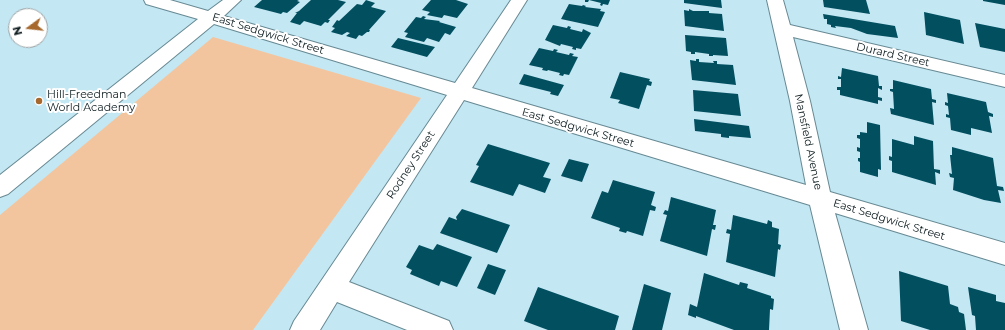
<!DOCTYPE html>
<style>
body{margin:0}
#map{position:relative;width:1005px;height:330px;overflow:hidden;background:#c3e7f3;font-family:Montserrat,sans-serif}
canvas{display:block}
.north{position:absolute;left:8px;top:8px;width:40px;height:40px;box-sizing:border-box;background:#fff;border:1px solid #9fa4a6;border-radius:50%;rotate:255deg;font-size:11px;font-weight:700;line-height:16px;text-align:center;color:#0e1c20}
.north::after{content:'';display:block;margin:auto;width:14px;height:18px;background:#a6682d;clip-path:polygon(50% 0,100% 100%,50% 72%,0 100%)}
</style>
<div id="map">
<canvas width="1005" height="330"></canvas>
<div class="north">N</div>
</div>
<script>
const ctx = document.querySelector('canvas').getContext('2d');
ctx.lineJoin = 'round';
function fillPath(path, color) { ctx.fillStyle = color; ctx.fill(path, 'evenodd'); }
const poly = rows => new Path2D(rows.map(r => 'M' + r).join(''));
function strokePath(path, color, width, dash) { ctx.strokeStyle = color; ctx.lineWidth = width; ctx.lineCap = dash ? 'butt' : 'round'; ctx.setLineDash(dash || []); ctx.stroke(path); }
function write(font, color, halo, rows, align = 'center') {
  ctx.font = font + ' Montserrat,sans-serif'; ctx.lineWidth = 4; ctx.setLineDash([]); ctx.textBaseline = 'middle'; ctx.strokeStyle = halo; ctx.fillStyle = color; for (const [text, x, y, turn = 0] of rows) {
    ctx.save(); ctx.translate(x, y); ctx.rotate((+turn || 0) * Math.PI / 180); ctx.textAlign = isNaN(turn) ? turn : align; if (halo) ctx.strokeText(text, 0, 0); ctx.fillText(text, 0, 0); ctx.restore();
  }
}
fillPath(poly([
 [213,37,421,98,253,330,0,330,0,215]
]), '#f3c59f');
fillPath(poly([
 [262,0,299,0,297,1,300,2,287,13,283,12,281,14,254,7],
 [311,0,338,0,346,2,328,20,330,20,328,23,325,22,321,26,304,21,300,25,290,22,297,13,295,13,299,11],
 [366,0,375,3,371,7,386,11,369,30,370,30,369,32,367,32,362,36,359,35,356,39,346,36,350,33,347,32,342,35,331,32,335,28,332,27,337,20,339,21,357,4,362,5],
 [431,0,456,0,468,4,457,18,444,15,442,18,427,15,430,12,422,10],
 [585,0,610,0,608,5,603,4,602,6,600,5,601,3,589,0,588,2,585,2],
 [684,0,721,0,722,8,684,3],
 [823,0,866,0,870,14,824,7],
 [1005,0,1005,5,983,1,983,0],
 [569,4,582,6,583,5,586,6,585,7,601,9,600,11,605,12,598,27,561,19],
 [689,9,693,11,709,11,709,13,722,14,724,31,685,26,684,10,689,11],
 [924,12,960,20,964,44,926,35],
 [823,14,895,26,898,38,867,34,851,28,835,26,836,28,831,27,831,25,827,24,827,19,824,19],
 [423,16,426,17,424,19,440,21,439,22,456,27,450,35,445,33,439,42,427,38,424,42,405,37,408,33,404,32,416,17,421,18],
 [975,23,1005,29,1005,52,980,47],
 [553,25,567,28,568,26,571,27,570,29,582,32,583,29,591,33,581,49,576,48,576,50,572,49,573,47,561,44,560,46,545,40],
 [685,35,726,38,728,56,713,55,713,56,709,56,709,54,695,52,695,54,691,54,691,52,686,51],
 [398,38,435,47,427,57,391,47],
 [539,48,553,51,554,49,558,50,556,52,569,55,570,53,574,54,572,56,578,57,569,75,564,74,563,76,559,75,560,73,548,70,547,71,542,70,543,68,529,65],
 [696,59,699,59,699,62,714,63,713,61,717,61,717,64,733,65,736,85,692,80,690,60,696,61],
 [842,68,878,76,879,86,882,86,882,90,878,88,878,97,882,98,882,101,878,100,878,104,840,95,840,90,837,90,837,87,841,87,841,79,838,79,838,76,841,77],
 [620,72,650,79,649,81,652,82,651,86,647,85,639,109,618,103,620,100,610,98],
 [524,74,564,85,558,96,550,94,551,92,519,84],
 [893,80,931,89,932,99,936,100,936,103,932,102,934,125,891,114,890,108,894,109,893,92,890,91,890,89,893,89],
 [693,90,738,94,741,116,694,111],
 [947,93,986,102,988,112,993,114,993,117,989,116,992,133,971,128,971,135,951,130,950,118,946,117,946,114,949,115,948,106,945,105,945,102,948,103],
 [694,119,749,126,751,138,729,136,729,138,721,137,721,134,695,131],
 [867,122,880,125,881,170,878,169,878,177,860,172,860,162,858,161,858,158,860,158,860,152,857,151,857,147,860,148,860,139,857,138,857,135,860,135,860,132,867,133],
 [914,136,933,141,934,169,940,170,940,174,935,172,936,185,892,172,892,161,889,160,889,156,892,157,892,139,914,145],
 [488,144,550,163,543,177,551,179,545,193,519,184,513,196,470,182,479,166,476,165],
 [952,147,993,158,997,186,1003,187,1004,191,998,190,1001,203,984,200,953,190,954,178,950,177,949,173,952,174,950,155,952,155],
 [569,159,589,164,582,182,561,176],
 [613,180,655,192,651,205,656,207,655,211,650,210,643,236,627,231,626,233,619,231,620,228,591,218,602,191,608,193],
 [671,197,716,210,713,225,716,225,715,230,712,229,707,256,660,241,667,215,663,214,665,210,668,211],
 [462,209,510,225,497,253,440,233,449,217,457,220,456,217],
 [733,215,767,224,768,220,772,222,772,227,779,229,778,244,781,245,780,250,778,249,775,277,726,262,730,234,726,233,727,229,731,230],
 [437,244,472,257,457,287,441,281,439,286,410,274,412,270,406,267,419,245,433,250],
 [488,264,506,270,495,295,477,288],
 [899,271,948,286,950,304,958,307,959,312,964,314,966,330,930,330,901,321],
 [704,273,739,285,740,282,748,284,747,288,771,296,771,298,774,299,773,310,770,309,769,330,734,330,696,316,696,318,688,315,690,304,697,307],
 [644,284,671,293,662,330,632,330],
 [538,287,619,316,615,330,548,330,524,321],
 [968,287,996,295,996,301,1005,303,1005,330,976,330,975,316,972,315]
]), '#024f60');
const minor = poly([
 [144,0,170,0,208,11,223,0,241,0,224,16,455,83,511,0,527,0,472,88,806,185,790,101,767,0,783,0,790,25,1005,75,1005,87,793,37,810,101,830,192,1005,243,1005,265,835,213,868,330,840,330,810,205,464,100,349,282,449,321,453,330,407,330,337,302,320,330,290,330,294,321,447,95,214,24,8,194,0,197,0,175,198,19,146,4,144,0]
]);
strokePath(minor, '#678993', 2);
fillPath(minor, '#fff');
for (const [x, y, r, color] of [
 [39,101,4,"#a6682d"]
]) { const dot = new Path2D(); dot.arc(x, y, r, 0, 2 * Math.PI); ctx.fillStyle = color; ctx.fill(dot); strokePath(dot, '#fff', 1.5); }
write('11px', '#0e1c20', '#fff', [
 ["East Sedgwick Street",268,34,17],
 ["Durard Street",893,55,13],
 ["East Sedgwick Street",578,128,16],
 ["Mansfield Avenue",808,142,78],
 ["Rodney Street",411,165,-57],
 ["East Sedgwick Street",889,220,17]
]);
write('11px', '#0e1c20', '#fff', [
 ["Hill-Freedman",47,95],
 ["World Academy",47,108]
], 'left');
</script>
